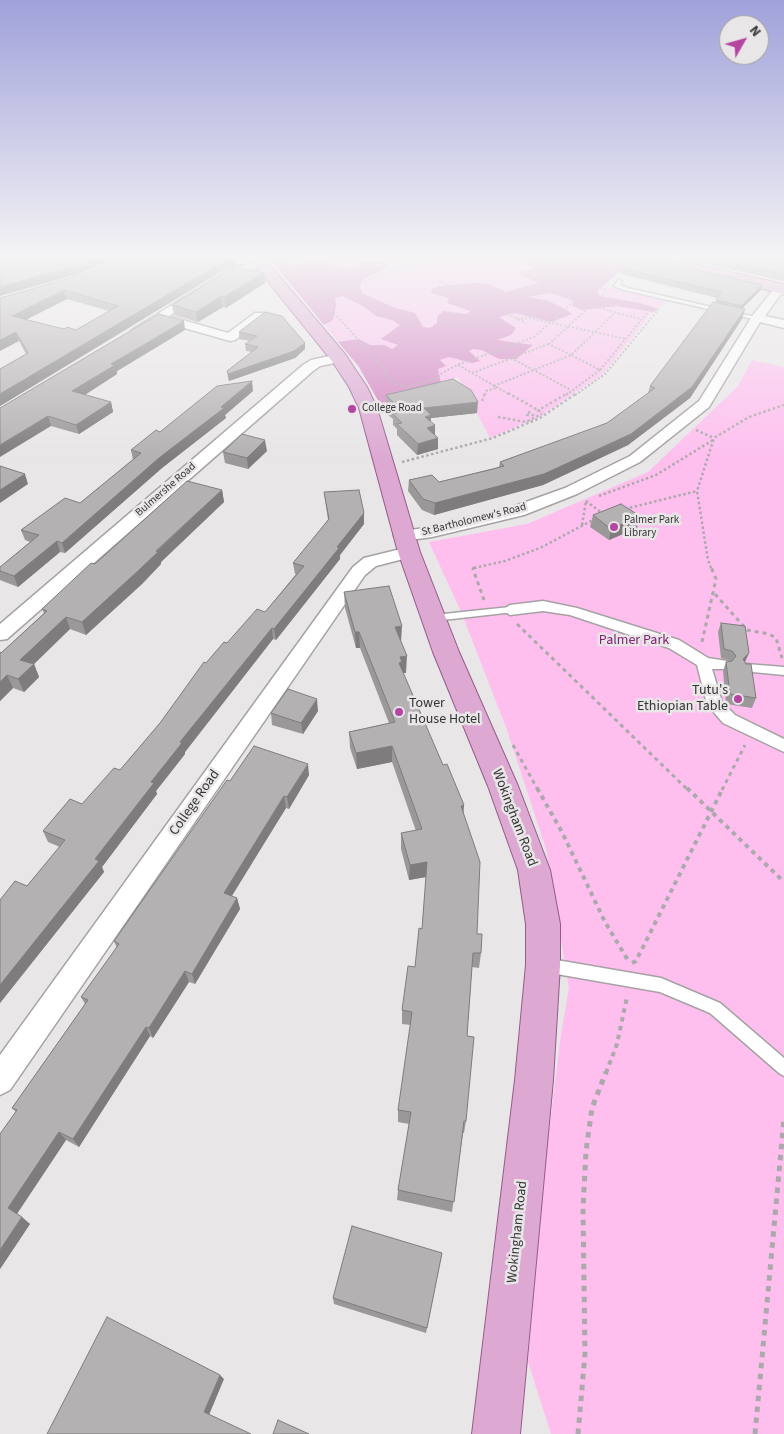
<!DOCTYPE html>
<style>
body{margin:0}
#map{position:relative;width:784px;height:1434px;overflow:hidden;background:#e9e6e8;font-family:"Source Sans 3",sans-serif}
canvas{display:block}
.north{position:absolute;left:719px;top:15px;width:50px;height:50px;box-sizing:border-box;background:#e9e6e8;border:1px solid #a19fa1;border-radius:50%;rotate:52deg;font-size:14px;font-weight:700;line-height:20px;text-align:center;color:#363536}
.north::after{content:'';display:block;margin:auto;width:18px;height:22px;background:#b445a1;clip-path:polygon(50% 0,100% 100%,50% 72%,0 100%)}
</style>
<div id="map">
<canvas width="784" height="1434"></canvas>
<div class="north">N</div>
</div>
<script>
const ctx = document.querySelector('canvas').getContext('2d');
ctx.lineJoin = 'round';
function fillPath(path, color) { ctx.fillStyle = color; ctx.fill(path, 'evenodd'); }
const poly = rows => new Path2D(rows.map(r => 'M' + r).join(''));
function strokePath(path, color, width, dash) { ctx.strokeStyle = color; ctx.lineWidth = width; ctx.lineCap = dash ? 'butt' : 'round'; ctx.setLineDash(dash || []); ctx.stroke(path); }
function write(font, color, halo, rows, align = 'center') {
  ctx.font = font + ' "Source Sans 3",sans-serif'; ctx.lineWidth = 5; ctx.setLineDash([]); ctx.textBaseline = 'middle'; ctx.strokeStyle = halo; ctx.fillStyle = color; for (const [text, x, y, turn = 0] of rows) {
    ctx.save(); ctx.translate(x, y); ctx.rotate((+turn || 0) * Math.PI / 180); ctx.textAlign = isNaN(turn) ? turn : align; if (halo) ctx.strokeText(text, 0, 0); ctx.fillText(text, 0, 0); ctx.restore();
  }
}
fillPath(poly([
 [269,258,619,258,632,261,603,286,665,301,649,317,603,374,539,417,490,438,458,377,380,404,359,367],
 [752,360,784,367,784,1434,551,1434,528,1362,542,1189,561,1034,569,988,546,849,507,730,462,614,429,542,527,524,648,472,738,386]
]), '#febfef');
fillPath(poly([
 [269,258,296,258,289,261,294,265,320,261,348,269,362,262,382,262,390,266,364,279,360,285,362,293,395,308,415,313,423,327,430,328,437,323,437,317,443,311,467,314,471,311,447,303,449,298,431,293,432,289,441,286,473,283,488,284,506,292,539,283,516,273,533,269,525,260,527,258,619,258,632,261,597,291,600,296,640,303,658,309,654,312,617,306,582,310,572,306,574,301,551,293,527,297,546,300,565,309,572,314,552,322,515,313,499,317,516,328,511,335,497,340,533,345,516,359,499,359,482,350,473,349,469,351,480,361,472,363,449,357,440,360,446,366,438,369,441,383,380,404,359,367,338,342,359,339,370,345,384,345,392,349,398,345,381,339,400,325,392,320,376,316,363,306,342,296,335,298,336,306,333,320,324,325]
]), '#d383c2');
const service = poly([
 [619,279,622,281,620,285,628,288,760,318,757,320,624,290,614,286,619,279],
 [510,607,515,610,514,612,434,621,429,618,434,615,510,607],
 [746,664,784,667,784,675,742,671,741,668,746,664],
 [545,958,661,978,720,1003,784,1058,784,1076,779,1073,710,1013,660,992,545,972,540,970,538,965,540,960,545,958]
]);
const pedestrian = poly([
 [543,601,577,608,679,640,708,658,727,661,730,665,727,669,712,669,722,702,735,715,784,739,784,752,723,723,707,704,697,665,669,648,570,615,543,611,510,615,503,610,510,605,543,601]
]);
const minor = poly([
 [260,261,266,264,264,266,236,274,169,316,228,333,255,313,263,313,265,316,263,319,235,340,230,341,160,321,142,333,134,333,132,330,228,270,260,261],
 [784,286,784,294,780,295,765,316,784,320,784,328,760,322,709,407,640,462,577,494,524,515,432,537,403,541,397,540,394,536,397,532,403,531,432,527,512,507,565,488,630,456,699,401,753,315,772,291,784,286],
 [339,354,344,355,346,358,344,361,320,366,313,371,7,639,0,640,0,624,303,365,311,360,339,354],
 [409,547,415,548,418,552,415,556,376,566,365,575,10,1090,0,1095,0,1055,353,567,364,558,409,547]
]);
const primary = poly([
 [249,258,264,258,345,354,367,387,377,408,420,552,459,652,518,786,550,870,560,924,560,965,553,1080,520,1434,472,1434,515,1080,526,965,526,924,518,870,488,786,433,652,398,552,359,408,349,387,332,361,249,258],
 [640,258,667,258,784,284,784,294,647,262,640,258]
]);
strokePath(service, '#a5a2a4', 3);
strokePath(pedestrian, '#a5a2a4', 3);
strokePath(minor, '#a5a2a4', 3);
strokePath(primary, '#945b89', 2);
strokePath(poly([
 [281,258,284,265,293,267,306,277,306,283,380,363,391,382,407,387,438,378,442,373,457,365,534,337,591,286],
 [312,258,312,263],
 [558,258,536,264,540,267,534,270,537,274,553,278,567,278,591,286],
 [607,258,620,261],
 [398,265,420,258],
 [293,267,309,258],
 [439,281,526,323],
 [606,289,591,286,621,261,626,261],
 [316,293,358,279],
 [319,297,433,258],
 [591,306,641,319],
 [517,319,529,318,626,339],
 [571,355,549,344,607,291],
 [511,358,571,390],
 [458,365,510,395],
 [600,370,652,307],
 [472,373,549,344],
 [494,386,571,355],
 [485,395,486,391,496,388],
 [566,395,600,370,571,355,616,312],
 [575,395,605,374,659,309]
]), '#aba9ab', 2, [2, 2]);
strokePath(poly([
 [508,393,543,413],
 [482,401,485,393],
 [537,411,568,393],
 [528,412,531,413,533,415,527,415,528,412],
 [498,417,526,422,542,414],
 [696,430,714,438],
 [402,462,493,438,540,418,577,393],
 [599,496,656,475,713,440],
 [586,501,603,514],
 [625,509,697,491],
 [582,525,586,501],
 [474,568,505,561,540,548,595,519],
 [711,568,708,560,697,491,714,438,749,417,784,405]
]), '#aba9ab', 2.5, [2.5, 2.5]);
strokePath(poly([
 [475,567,473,569,484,600],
 [715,594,747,630,769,634,776,638,782,658],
 [517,624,688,790],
 [702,642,716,579,711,567],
 [513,745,538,790],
 [722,790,745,745]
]), '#aba9ab', 3, [4, 4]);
strokePath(poly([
 [537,788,562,832,605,922,629,962],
 [687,788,784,882],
 [632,963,636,961,723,788],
 [606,1073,617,1044,627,997]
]), '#aba9ab', 4, [4.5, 4.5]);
strokePath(poly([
 [578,1434,585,1354,583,1208,586,1151,592,1108,606,1072],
 [755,1434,784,1118]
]), '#aba9ab', 5, [5.5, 5.5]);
fillPath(service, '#fff');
fillPath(pedestrian, '#fff');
fillPath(minor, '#fff');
fillPath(primary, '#dda9d3');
fillPath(poly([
 [122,258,235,258,236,266,245,269,264,273,265,283,226,308,223,307,198,322,174,315,172,305,235,266,227,268,0,406,0,369,26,354,19,341,0,298,86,273],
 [67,299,109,311,76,330,64,329,26,320],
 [677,258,784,258,784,281],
 [622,268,762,285,761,290,743,308,745,309,742,319,690,398,628,445,543,485,434,515,422,510,408,491,409,480,439,482,499,467,500,462,607,423,648,393,650,386,715,302,717,298,621,274],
 [185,330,117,371,117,374,85,395,111,402,113,412,79,434,51,426,0,408],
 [239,332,305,343,305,349,295,358,229,381,228,378,227,371,252,352,246,351,245,344,250,341,239,339],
 [253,391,225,415,226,418,162,468,65,553,60,552,18,587,0,580,0,567,30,542,25,540,21,530,80,503,133,460,131,450,160,432],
 [386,395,477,413,431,418,431,422,435,435,438,438,438,449,417,455,397,435,397,429,393,425,393,419,388,415,388,409,386,406],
 [267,451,248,469,225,463,223,452],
 [222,490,224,502,161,562,161,564,142,584,86,635,70,629,34,664,39,677,24,692,13,688,0,701,1,653,44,613,42,609,95,564],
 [324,492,364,513,364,524,340,555,340,559,276,640,273,639,185,752,185,754,156,791,157,794,102,867,104,872,0,1003,0,900,27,886,60,847,48,842,43,831,82,804,120,770,160,723,206,663,227,643,265,612,296,574,295,574,293,563,328,520],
 [593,515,637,528,609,540,590,527],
 [344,592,401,642,406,673,403,673,463,814,477,934,481,953,479,968,472,967,467,1036,466,1121,464,1133,463,1133,452,1212,397,1200,398,1190,409,1124,398,1122,398,1110,411,1025,402,1024,402,1010,415,967,422,929,426,877,409,880,401,849,401,833,416,831,392,762,357,769,350,748,349,732,389,723,360,648,356,648,345,608],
 [721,623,745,663,756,698,752,708,726,704,723,671,726,662,729,661,728,660,721,658,718,632],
 [318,711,303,734,272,725,271,713],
 [309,775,289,809,286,808,231,896,237,898,240,909,195,984,189,982,153,1038,150,1036,79,1147,66,1140,17,1214,30,1224,0,1269,16,1112,12,1108,85,1004,81,997,117,948,114,941,230,781],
 [442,1253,426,1333,334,1304,333,1298]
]), '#9b989a');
fillPath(poly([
 [96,258,120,258,78,274,0,296,0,287],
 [232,258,235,258,236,266,227,268,0,406,0,394,226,260],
 [264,273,265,283,226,308,224,297],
 [762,285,761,290,739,311,741,306],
 [64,290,67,299,15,325,12,316],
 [221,296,223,307,198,322,196,312],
 [745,309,742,319,690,398,628,445,543,485,434,515,435,503,631,434],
 [184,321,185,330,117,371,117,374,75,401,72,391,111,364],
 [16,332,19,341,0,351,0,340],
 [305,343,305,349,295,358,229,381,228,374],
 [252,381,253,391,225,415,226,418,162,468,65,553,62,543,159,458],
 [111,402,113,412,79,434,76,425],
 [478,402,477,413,431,418,431,426,425,419,424,408],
 [48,416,51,426,0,457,0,445],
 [435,425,435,436,427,428],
 [438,438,438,449,417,455,418,444],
 [265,440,267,451,248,469,247,458],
 [25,474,28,484,0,503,0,490],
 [222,490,224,502,161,562,161,564,142,584,86,635,82,622],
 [364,513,364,524,340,555,340,559,276,640,274,629,337,547],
 [640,516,637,528,609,540,611,529],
 [57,541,60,552,18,587,14,576],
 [66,617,70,629,34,664,39,677,24,692,18,679,20,660],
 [402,626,401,642,395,627],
 [272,628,273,639,185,752,185,754,156,791,157,794,102,867,104,872,0,1003,0,985,95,859,180,742],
 [355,632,359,632,360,648,356,648],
 [749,653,745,662,739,669,743,659],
 [407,656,406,673,402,673,399,663,400,657],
 [7,675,13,688,0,701,0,682],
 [317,699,318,711,303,734,301,723],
 [392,746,392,762,357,769,356,753],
 [308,764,309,775,289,809,287,797],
 [284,796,286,808,227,904,224,893],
 [464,805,463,821,461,806],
 [427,862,426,877,409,880,410,865],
 [237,898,240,909,195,984,192,974],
 [185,971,189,982,153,1038,149,1028],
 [146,1027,150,1036,79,1147,73,1139],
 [59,1132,66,1140,16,1215,8,1208],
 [22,1217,30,1224,0,1269,0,1250],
 [220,1375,224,1379,209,1415,204,1412]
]), '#7e7c7d');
const building = poly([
 [0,258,96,258,76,266,0,287,0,258],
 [122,258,232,258,226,260,0,394,0,369,28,353,16,332,0,340,0,298,86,273,122,258],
 [64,290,118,306,76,330,67,327,64,329,12,316,64,290],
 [635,258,647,258,762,285,741,306,716,300,721,292,622,268,635,258],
 [709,258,784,258,784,274,709,258],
 [241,264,245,269,264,273,224,297,221,296,196,312,172,305,236,266,241,264],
 [713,302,745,309,692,387,631,434,544,474,435,503,423,499,409,480,432,475,439,482,493,469,504,466,500,462,607,423,655,388,650,386,713,302],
 [265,312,282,316,305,343,294,351,228,374,227,371,258,347,245,344,257,336,239,332,265,312],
 [159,314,184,321,111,364,115,365,72,391,111,402,76,425,48,416,0,445,0,408,159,314],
 [453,379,471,390,478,402,424,408,431,415,425,417,435,425,427,428,438,438,418,444,397,424,402,423,393,414,397,413,388,404,394,403,386,395,453,379],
 [252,381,221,407,224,408,159,458,62,543,57,541,14,576,0,571,0,567,39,535,21,530,65,498,80,503,141,453,131,450,156,430,160,432,217,386,252,381],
 [242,434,265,440,247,458,223,452,242,434],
 [0,466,25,474,0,490,0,466],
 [187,481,222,490,156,551,158,552,138,571,82,622,66,617,20,660,34,664,18,679,7,675,0,682,0,652,1,653,47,611,42,609,91,563,95,564,187,481],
 [359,490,364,513,337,547,339,548,274,629,272,628,180,742,182,743,151,782,154,783,95,859,99,861,0,985,0,900,15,881,27,886,65,840,43,831,70,799,82,804,114,768,120,770,160,723,204,662,206,663,224,642,227,643,257,609,265,612,304,566,293,563,329,519,324,492,359,490],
 [621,504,640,516,611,529,593,515,621,504],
 [389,586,402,626,395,627,407,656,400,657,402,662,399,663,443,765,447,764,464,805,461,806,480,862,477,934,482,934,481,953,473,953,467,1036,474,1037,466,1121,464,1121,454,1202,398,1190,411,1112,398,1110,412,1012,402,1010,408,966,415,967,419,928,422,929,427,862,410,865,401,833,422,829,392,746,356,753,349,732,395,722,359,632,355,632,344,592,389,586],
 [721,623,745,626,749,653,743,659,746,664,751,664,756,698,730,694,726,662,732,661,736,656,732,651,724,649,721,623],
 [288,689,317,699,301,723,271,713,288,689],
 [254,746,308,764,287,797,284,796,224,893,237,898,192,974,185,971,149,1028,146,1027,73,1139,59,1132,8,1208,22,1217,0,1250,0,1134,17,1110,12,1108,88,1000,81,997,119,944,114,941,227,780,230,781,254,746],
 [352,1226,442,1253,427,1328,333,1298,352,1226],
 [107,1317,220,1375,204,1412,251,1434,47,1434,107,1317],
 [278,1420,309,1434,273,1434,278,1420]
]);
fillPath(building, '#b4b1b3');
strokePath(building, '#7e7c7d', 1);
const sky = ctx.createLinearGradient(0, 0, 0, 459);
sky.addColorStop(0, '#a0a1da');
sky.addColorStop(0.56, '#f5f4f5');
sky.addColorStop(1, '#f5f4f500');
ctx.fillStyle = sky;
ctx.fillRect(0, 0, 784, 459);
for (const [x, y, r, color] of [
 [352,409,5,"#b445a1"],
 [614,527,5,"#b445a1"],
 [738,699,5,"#b445a1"],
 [399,712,5,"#b445a1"]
]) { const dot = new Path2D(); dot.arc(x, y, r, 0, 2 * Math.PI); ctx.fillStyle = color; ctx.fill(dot); strokePath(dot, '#e9e6e8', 2); }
write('11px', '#363536', '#e9e6e8', [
 ["College Road",362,409],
 ["Palmer Park",624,521],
 ["Library",624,534]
], 'left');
write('11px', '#363536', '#e9e6e8', [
 ["Bulmershe Road",166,490,-41],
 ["St Bartholomew's Road",474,520,-14]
]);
write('14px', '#822473', '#e9e6e8', [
 ["Palmer Park",634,641]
]);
write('14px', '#363536', '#e9e6e8', [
 ["Tutu's",728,691],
 ["Ethiopian Table",728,707],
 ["Tower",409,704,"left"],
 ["House Hotel",409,720,"left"]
], 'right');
write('14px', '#363536', '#e9e6e8', [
 ["College Road",195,803,-55],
 ["Wokingham Road",514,818,69],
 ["Wokingham Road",518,1232,-84]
]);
</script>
